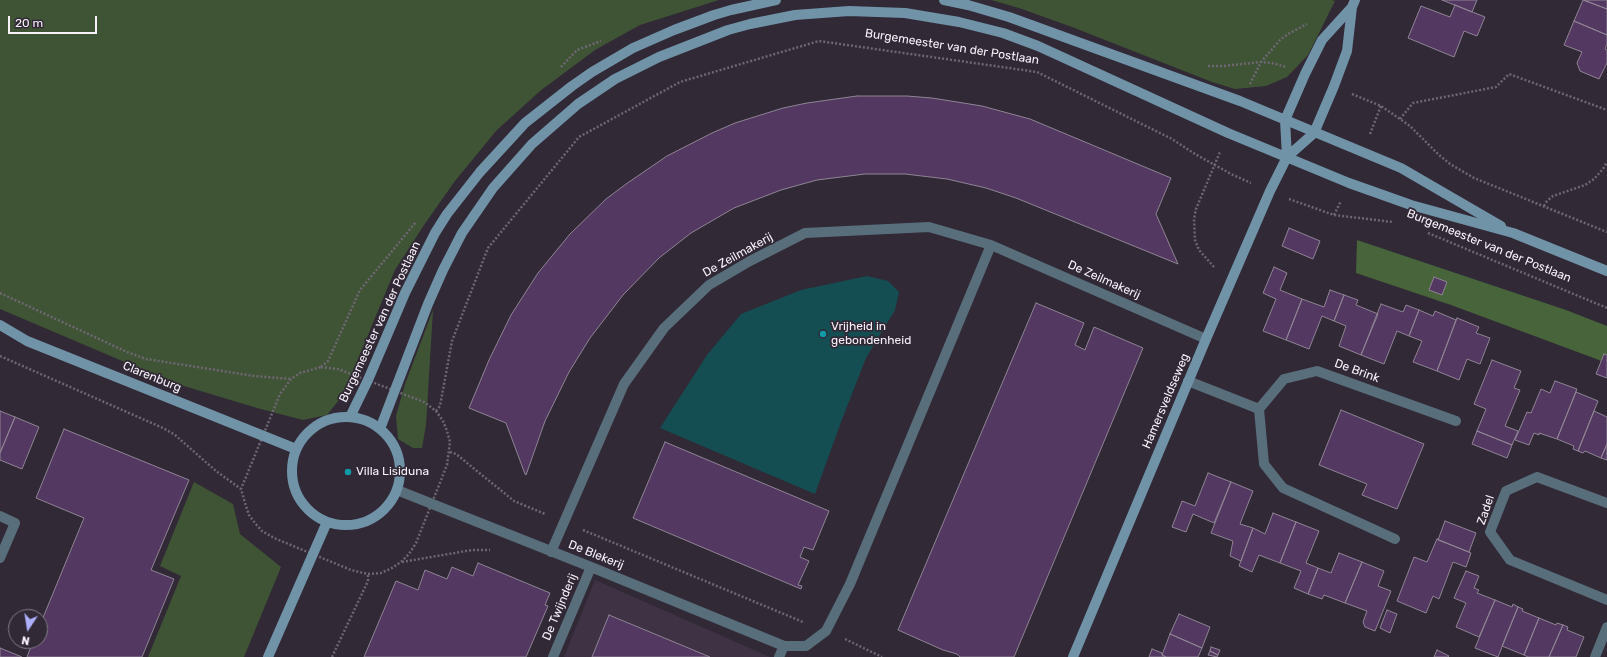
<!DOCTYPE html>
<style>
body{margin:0}
#map{position:relative;width:1607px;height:657px;overflow:hidden;background:#312936;font-family:Rubik,sans-serif}
canvas{display:block}
.north{position:absolute;left:8px;top:609px;width:40px;height:40px;box-sizing:border-box;background:#312936;border:1px solid #807984;border-radius:50%;rotate:192deg;font-size:11px;font-weight:700;line-height:16px;text-align:center;color:#f7f1fa}
.north::after{content:'';display:block;margin:auto;width:14px;height:18px;background:#adaffb;clip-path:polygon(50% 0,100% 100%,50% 72%,0 100%)}
.scale{position:absolute;left:8px;top:16px;width:89px;height:18px;box-sizing:border-box;border:2px solid #f7f1fa;border-top:0;padding-left:5px;font-size:12px;line-height:14px;white-space:nowrap;color:#f7f1fa;-webkit-text-stroke:3px #312936;paint-order:stroke}
</style>
<div id="map">
<canvas width="1607" height="657"></canvas>
<div class="north">N</div>
<div class="scale">20 m</div>
</div>
<script>
const ctx = document.querySelector('canvas').getContext('2d');
ctx.lineJoin = 'round';
function fillPath(path, color) { ctx.fillStyle = color; ctx.fill(path, 'evenodd'); }
const poly = rows => new Path2D(rows.map(r => 'M' + r).join(''));
function strokePath(path, color, width, dash) { ctx.strokeStyle = color; ctx.lineWidth = width; ctx.lineCap = dash ? 'butt' : 'round'; ctx.setLineDash(dash || []); ctx.stroke(path); }
function write(font, color, halo, rows, align = 'center') {
  ctx.font = font + ' Rubik,sans-serif'; ctx.lineWidth = 3.5; ctx.setLineDash([]); ctx.textBaseline = 'middle'; ctx.strokeStyle = halo; ctx.fillStyle = color; for (const [text, x, y, turn = 0] of rows) {
    ctx.save(); ctx.translate(x, y); ctx.rotate((+turn || 0) * Math.PI / 180); ctx.textAlign = isNaN(turn) ? turn : align; if (halo) ctx.strokeText(text, 0, 0); ctx.fillText(text, 0, 0); ctx.restore();
  }
}
fillPath(poly([
 [595,580,770,657,564,657]
]), '#3e3244');
fillPath(poly([
 [0,0,719,0,640,25,595,50,540,91,496,131,455,181,424,225,395,270,343,395,327,415,303,420,257,408,174,383,0,309],
 [991,0,1332,0,1335,1,1308,55,1287,77,1266,86,1235,89,1212,82,1072,27,1019,8],
 [433,310,426,425,422,448,413,448,398,439,396,416,405,384],
 [194,482,233,504,240,534,281,567,244,657,148,657,181,576,160,566]
]), '#3f5434');
fillPath(poly([
 [1357,240,1566,310,1607,326,1607,363,1451,305,1356,273]
]), '#47643a');
fillPath(poly([
 [867,276,888,281,899,292,895,310,866,358,841,422,815,494,660,428,707,355,741,314,801,290]
]), '#144e52');
const building = poly([
 [1442,0,1477,0,1472,12,1442,0],
 [1583,0,1607,9,1607,35,1574,21,1583,0],
 [1584,0,1607,0,1607,9,1584,0],
 [1455,5,1485,17,1477,36,1464,31,1454,57,1408,38,1421,6,1450,17,1455,5],
 [1574,21,1607,35,1607,44,1605,49,1607,50,1607,63,1599,79,1580,71,1577,63,1582,52,1564,45,1574,21],
 [857,96,907,96,932,98,982,106,1030,119,1171,178,1156,214,1178,264,1016,198,986,188,947,179,905,174,865,174,817,180,781,190,734,208,691,233,659,258,623,295,590,338,569,372,545,421,526,475,525,474,506,423,469,408,489,360,511,315,538,273,570,234,606,199,626,184,667,156,712,133,735,123,783,108,807,103,857,96],
 [1289,228,1320,241,1313,259,1282,246,1289,228],
 [1274,267,1287,273,1280,290,1302,299,1286,340,1263,331,1276,299,1263,293,1274,267],
 [1434,277,1447,282,1442,295,1429,290,1434,277],
 [1330,290,1344,295,1334,321,1322,316,1309,349,1286,340,1302,299,1324,307,1330,290],
 [1344,295,1358,300,1356,305,1378,314,1361,355,1339,346,1346,326,1334,321,1344,295],
 [1036,303,1084,323,1075,345,1085,350,1094,327,1143,348,1014,657,960,657,957,654,943,650,898,630,1036,303],
 [1381,304,1403,312,1406,305,1419,310,1409,336,1397,331,1384,364,1361,355,1381,304],
 [1419,310,1433,316,1435,311,1456,320,1437,371,1413,362,1422,341,1409,336,1419,310],
 [1457,318,1479,327,1476,333,1490,338,1480,364,1467,359,1459,380,1437,371,1457,318],
 [1604,354,1607,355,1607,378,1596,374,1604,354],
 [1492,360,1521,371,1514,388,1520,390,1505,426,1518,431,1512,445,1477,431,1486,409,1474,404,1492,360],
 [1555,381,1577,389,1557,439,1539,433,1539,435,1534,433,1529,445,1515,440,1527,412,1531,413,1541,389,1550,393,1555,381],
 [1576,392,1598,401,1578,451,1573,449,1574,446,1557,439,1576,392],
 [1341,410,1424,444,1397,509,1362,495,1367,484,1319,465,1341,410],
 [0,411,15,417,0,453,0,411],
 [1594,411,1607,417,1607,444,1601,458,1585,451,1583,453,1578,451,1594,411],
 [15,417,39,427,22,469,0,460,0,453,15,417],
 [64,429,189,480,151,570,174,579,142,657,27,657,33,641,40,641,40,625,84,518,36,498,64,429],
 [1477,431,1512,445,1507,458,1472,444,1477,431],
 [665,442,829,511,813,550,804,547,800,557,809,561,798,585,802,586,801,589,633,518,665,442],
 [1607,444,1607,460,1601,458,1607,444],
 [1208,473,1231,482,1214,523,1193,514,1186,532,1172,527,1182,501,1195,506,1208,473],
 [1231,482,1253,491,1240,524,1253,528,1241,561,1230,556,1233,541,1211,533,1231,482],
 [1273,513,1296,522,1280,563,1259,555,1252,572,1239,566,1253,528,1265,534,1273,513],
 [1445,521,1476,533,1469,552,1438,540,1445,521],
 [1296,522,1319,531,1306,563,1318,568,1308,594,1294,588,1301,571,1280,563,1296,522],
 [1437,539,1471,553,1466,567,1453,562,1439,599,1433,596,1426,613,1397,601,1414,557,1427,562,1437,539],
 [1339,553,1362,562,1345,603,1324,595,1322,599,1308,594,1318,568,1331,573,1339,553],
 [1362,562,1384,571,1378,586,1391,591,1375,631,1365,627,1363,622,1367,611,1345,603,1362,562],
 [478,563,550,593,545,605,548,606,526,657,364,657,396,581,418,590,425,570,447,579,452,567,473,576,478,563],
 [1466,571,1479,576,1474,588,1479,590,1477,593,1495,600,1479,637,1456,627,1466,603,1454,598,1466,571],
 [1495,600,1512,607,1513,604,1518,607,1498,657,1475,648,1495,600],
 [1518,607,1523,609,1522,611,1539,618,1524,655,1502,646,1518,607],
 [1387,610,1397,614,1390,633,1380,628,1387,610],
 [1179,614,1210,627,1202,648,1170,634,1179,614],
 [609,615,686,647,710,657,592,657,609,615],
 [1539,618,1556,625,1557,623,1563,625,1549,657,1528,657,1524,655,1539,618],
 [1563,625,1568,627,1567,630,1584,637,1576,657,1549,657,1563,625],
 [1170,634,1202,648,1198,657,1166,657,1162,655,1170,634],
 [1211,647,1220,650,1218,655,1210,651,1211,647],
 [0,648,22,657,0,657,0,648],
 [1152,649,1162,653,1162,655,1166,657,1149,657,1152,649],
 [1437,650,1449,656,1448,657,1434,657,1437,650],
 [1210,651,1218,655,1217,657,1208,655,1210,651]
]);
fillPath(building, '#533961');
strokePath(building, '#8f8494', 1);
strokePath(poly([
 [1208,66,1223,66,1261,62,1272,63,1286,67],
 [561,67,577,50,601,41],
 [1250,84,1261,62,1280,40,1288,34,1307,24],
 [1352,94,1381,106,1400,119,1410,126,1439,155,1450,164,1474,178,1607,232],
 [1400,119,1413,103,1496,87,1509,74,1607,110],
 [1370,134,1381,106],
 [1289,199,1334,215,1393,222],
 [1544,206,1547,201,1553,196,1585,185,1594,179,1603,169,1607,162],
 [1334,215,1341,201],
 [1428,233,1607,308],
 [1214,267,1199,250,1195,240,1194,219,1196,209,1220,152],
 [0,293,127,352,146,359,254,376,291,379],
 [0,356,163,428,175,435,216,471,241,489],
 [321,367,338,369,424,402,436,411,443,421,447,431,450,442,447,465,416,543,409,554,401,562,392,568,381,573,368,574,351,570,274,538,262,531,255,523,249,515,245,503,241,489,280,394,291,379,300,373,321,367],
 [321,367,328,361,360,290,416,222],
 [436,411,440,406,452,341,488,248,579,137,680,82,819,41,1037,72,1172,139,1195,154,1231,174,1251,183],
 [450,452,456,454,514,501,545,514],
 [583,530,803,622],
 [402,562,472,550,490,550],
 [845,639,882,657],
 [332,657,368,581,368,574]
]), '#6e6773', 2.5, [2, 2]);
strokePath(poly([
 [1188,381,1259,409],
 [397,490,591,567,784,646,806,646,826,631,850,584,991,245],
 [1607,503,1537,477,1506,491,1490,532,1510,560,1607,600],
 [0,516,15,523,0,558],
 [1395,539,1283,488,1264,464,1259,409,1284,379,1317,371,1456,421],
 [551,552,624,384,664,328,709,285,750,261,805,233,929,227,991,245,1206,339],
 [553,657,591,567],
 [779,657,784,646],
 [1595,657,1607,627]
]), '#596e7b', 10);
strokePath(poly([
 [944,0,968,5,1009,17,1240,101,1401,168,1501,226],
 [1287,157,1285,120,1305,74,1322,40,1352,7],
 [0,325,27,341,296,449],
 [350,417,368,380,405,293,435,233,447,214,480,172,525,123,572,86,592,72,633,48,674,30,714,15,731,10,776,0],
 '292 471a54 54 0 1 1 108 0a54 54 0 1 1-108 0Z',
 [380,429,428,304,443,270,462,233,493,188,532,144,578,104,615,79,659,57,728,30,750,24,795,15,849,11,905,13,959,22,1003,33,1038,46,1228,133,1349,183,1411,205,1513,233,1607,271],
 [268,657,327,522],
 [1073,657,1206,339,1270,191,1287,157,1314,133,1334,86,1347,51,1352,7,1355,0]
]), '#7093a8', 10);
for (const [x, y, r, color] of [
 [823,334,4,"#0f9aa8"],
 [348,472,4,"#0f9aa8"]
]) { const dot = new Path2D(); dot.arc(x, y, r, 0, 2 * Math.PI); ctx.fillStyle = color; ctx.fill(dot); strokePath(dot, '#312936', 1.5); }
write('12px', '#f7f1fa', '#312936', [
 ["Burgemeester van der Postlaan",952,47,9],
 ["Burgemeester van der Postlaan",1489,246,22],
 ["De Zeilmakerij",738,255,-29],
 ["De Zeilmakerij",1104,280,24],
 ["Burgemeester van der Postlaan",380,322,-65],
 ["De Brink",1357,371,20],
 ["Clarenburg",152,377,22],
 ["Hamersveldseweg",1166,401,-67],
 ["Zadel",1486,510,-71],
 ["De Blekerij",596,555,22],
 ["De Twijnderij",560,607,-67]
]);
write('12px', '#f7f1fa', '#312936', [
 ["Vrijheid in",831,327],
 ["gebondenheid",831,341],
 ["Villa Lisiduna",356,472]
], 'left');
</script>
